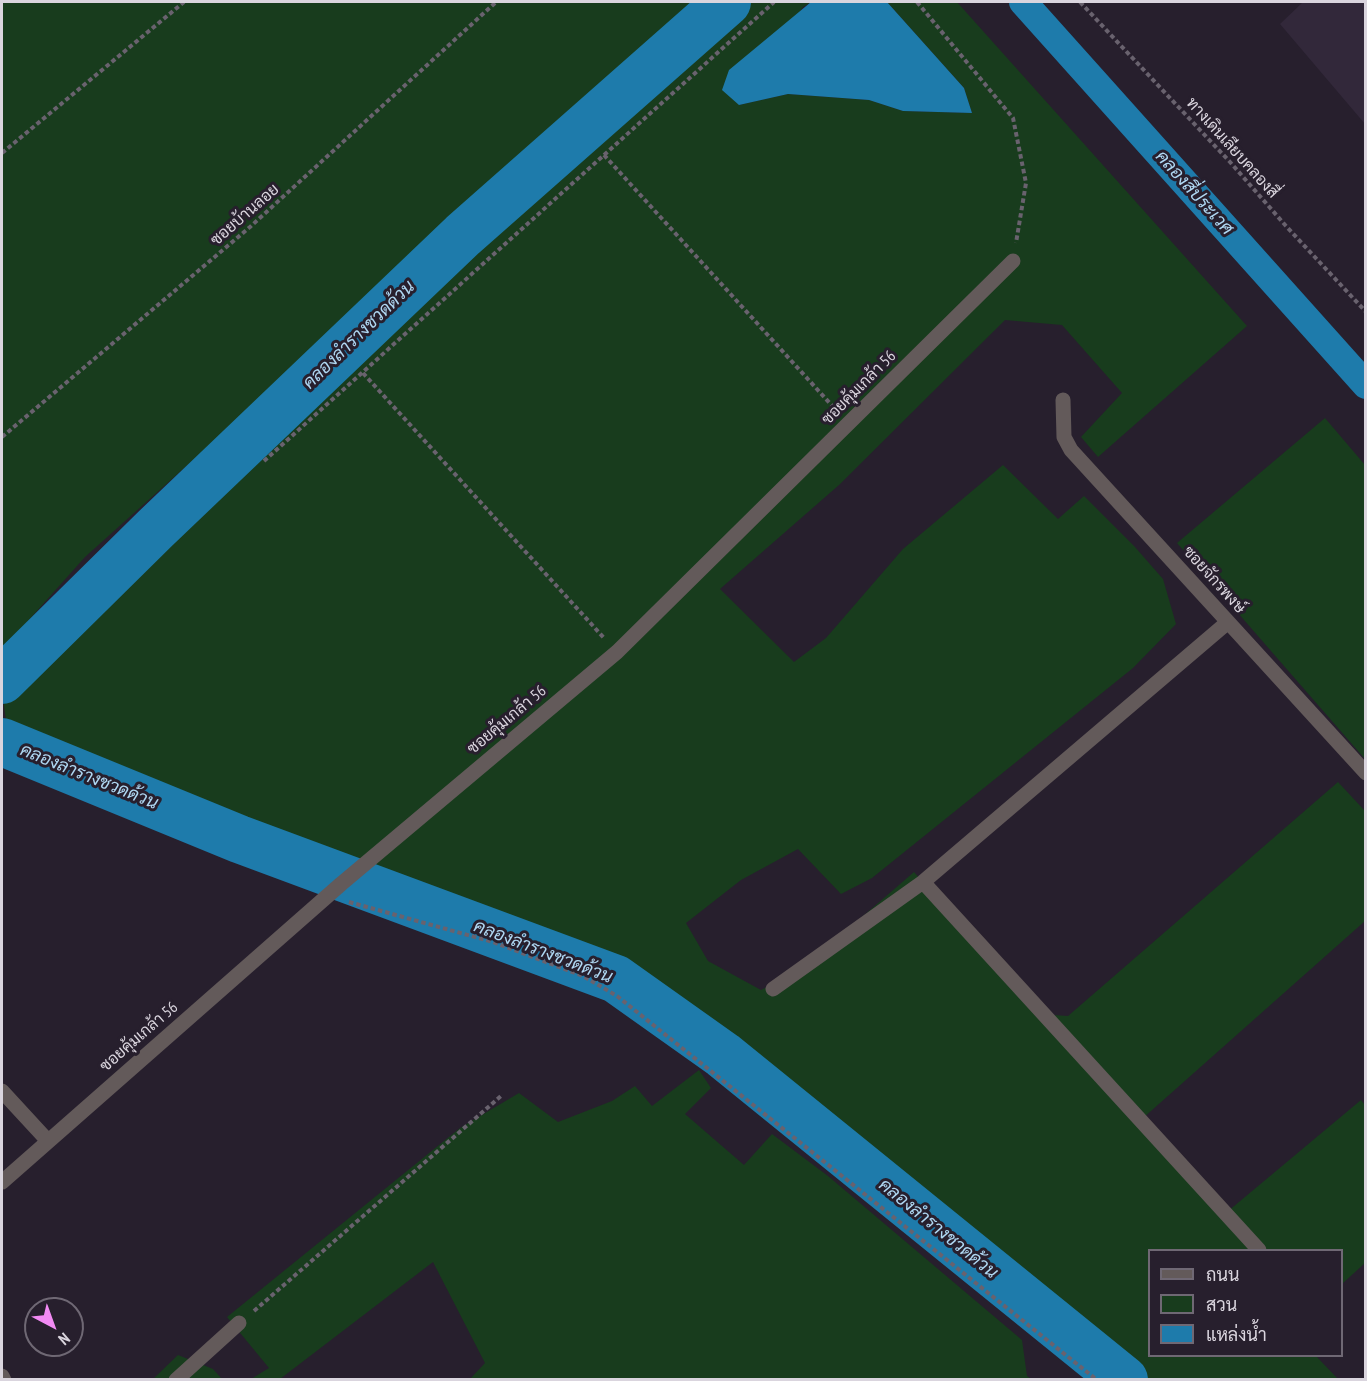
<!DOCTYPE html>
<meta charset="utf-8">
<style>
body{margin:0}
#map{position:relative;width:1367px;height:1381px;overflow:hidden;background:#271f2d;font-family:"PT Sans Narrow",Sarabun,sans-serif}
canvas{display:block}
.frame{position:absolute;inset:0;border:3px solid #dad5de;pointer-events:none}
.legend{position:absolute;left:1148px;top:1249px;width:195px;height:108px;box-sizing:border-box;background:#271f2d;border:2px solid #6f6874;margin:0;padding:8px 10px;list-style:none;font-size:18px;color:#dad5de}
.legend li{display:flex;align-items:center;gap:12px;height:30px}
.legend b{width:30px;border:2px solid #6f6874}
.north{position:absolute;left:24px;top:1297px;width:60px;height:60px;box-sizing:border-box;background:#271f2d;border:2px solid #6f6874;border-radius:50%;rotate:139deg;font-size:16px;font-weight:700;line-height:24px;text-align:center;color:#dad5de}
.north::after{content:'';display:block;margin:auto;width:21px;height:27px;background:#f28af3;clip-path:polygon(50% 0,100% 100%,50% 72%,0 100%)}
</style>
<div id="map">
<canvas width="1367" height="1381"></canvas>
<div class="frame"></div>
<ul class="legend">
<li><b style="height:8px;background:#635a5a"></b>ถนน</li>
<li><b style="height:16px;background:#183c1d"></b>สวน</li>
<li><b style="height:16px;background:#1e7bab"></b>แหล่งน้ำ</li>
</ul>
<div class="north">N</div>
</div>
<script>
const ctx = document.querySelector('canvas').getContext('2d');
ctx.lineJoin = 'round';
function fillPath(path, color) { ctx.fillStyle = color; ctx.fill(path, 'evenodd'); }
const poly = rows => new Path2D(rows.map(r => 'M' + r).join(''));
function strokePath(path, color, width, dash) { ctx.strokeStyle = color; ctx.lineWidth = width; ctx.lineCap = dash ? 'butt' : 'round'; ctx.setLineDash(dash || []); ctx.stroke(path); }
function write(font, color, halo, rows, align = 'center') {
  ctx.font = font + ' "PT Sans Narrow",Sarabun,sans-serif'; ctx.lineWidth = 6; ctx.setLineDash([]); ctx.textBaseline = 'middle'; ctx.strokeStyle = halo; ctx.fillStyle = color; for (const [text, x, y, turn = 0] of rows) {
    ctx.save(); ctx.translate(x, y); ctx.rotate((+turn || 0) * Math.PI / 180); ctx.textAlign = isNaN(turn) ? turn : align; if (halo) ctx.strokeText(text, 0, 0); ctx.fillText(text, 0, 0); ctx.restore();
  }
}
fillPath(poly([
 [1303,2,1365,2,1365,124,1280,24]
]), '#32283a');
fillPath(poly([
 [2,2,703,2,85,557,2,650],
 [742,2,811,2,803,7,739,105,788,94,869,100,903,111,972,113,964,88,887,2,957,2,1247,326,1098,457,1081,437,1122,393,1062,325,1005,320,839,485,720,589,794,662,826,638,903,549,1003,465,1058,519,1084,496,1135,547,1163,579,1176,624,1133,668,872,878,841,894,798,849,741,880,686,923,708,961,761,990,803,968,914,872,1038,1014,1068,1016,1338,782,1365,811,1365,921,1142,1119,1227,1212,1361,1100,1365,1105,1365,1263,1342,1284,1342,1250,1150,1250,1150,1356,1316,1356,1338,1379,1141,1379,658,986,590,948,448,906,332,857,7,726,3,700,28,667,136,562],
 [1325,418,1365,465,1365,759,1177,543],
 [699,1070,711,1088,685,1114,744,1165,772,1134,828,1176,1022,1340,1027,1376,1031,1379,470,1379,485,1363,433,1262,280,1379,251,1379,269,1368,227,1317,460,1128,519,1093,558,1122,612,1101,635,1086,652,1106],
 [178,1355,213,1369,222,1379,152,1380]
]), '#183c1d');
fillPath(poly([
 [811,2,887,2,964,88,972,113,903,111,869,100,788,94,739,105,722,90,729,70]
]), '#1e7bab');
strokePath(poly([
 [1023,2,1366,385]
]), '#1e7bab', 28);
strokePath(poly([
 [2,680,155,529,463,235,727,2],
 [2,742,239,839,616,979,723,1055,1124,1380]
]), '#1e7bab', 48);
strokePath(poly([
 [917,2,1013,118,1026,183,1016,243],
 [1080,2,1230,162,1286,226,1366,312],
 [2,153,184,2],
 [604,155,836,410],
 [363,373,604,638],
 [2,437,250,227,496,2],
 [264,461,774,2],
 [349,902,493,942,583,976,617,996,1097,1380],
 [254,1311,501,1096]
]), '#69626e', 4, [4.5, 3]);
strokePath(poly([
 [1063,400,1064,437,1071,450,1366,773],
 [923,882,1259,1250],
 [773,989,923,882,1228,622],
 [2,1091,48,1141],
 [2,1182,341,884,617,652,1013,261],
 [2,1376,4,1380],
 [176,1380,239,1323]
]), '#635a5a', 15);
write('16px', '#dad5de', '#271f2d', [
 ["ทางเดินเลียบคลองสี่",1232,148,48],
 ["ซอยบ้านลอย",245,215,-41],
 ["ซอยคุ้มเกล้า 56",859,388,-45],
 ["ซอยจักรพงษ์",1214,580,48],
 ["ซอยคุ้มเกล้า 56",507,720,-40],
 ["ซอยคุ้มเกล้า 56",139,1037,-41]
]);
write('italic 18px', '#afd7f2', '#271f2d', [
 ["คลองสี่ประเวศ",1194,193,48],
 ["คลองลำรางชวดด้วน",359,335,-44],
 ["คลองลำรางชวดด้วน",89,777,22],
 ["คลองลำรางชวดด้วน",543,952,21],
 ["คลองลำรางชวดด้วน",938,1229,39]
]);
</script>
